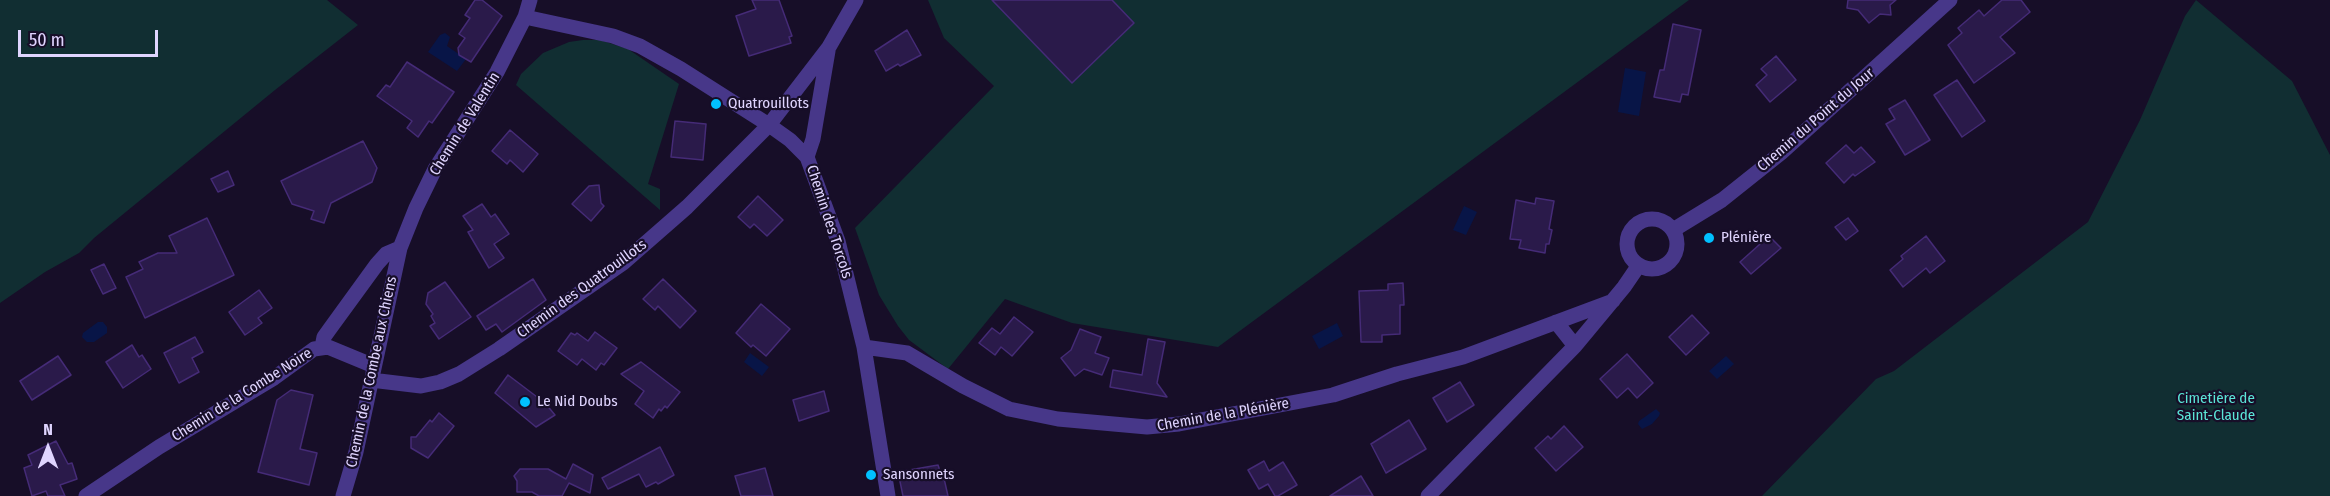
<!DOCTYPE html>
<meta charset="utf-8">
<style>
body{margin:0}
#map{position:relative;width:2330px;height:496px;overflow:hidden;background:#170e28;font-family:"Fira Sans Condensed",sans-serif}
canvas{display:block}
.north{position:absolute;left:18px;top:418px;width:60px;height:60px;-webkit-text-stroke:4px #170e28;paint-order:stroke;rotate:0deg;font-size:16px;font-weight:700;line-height:24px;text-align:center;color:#e0d5ff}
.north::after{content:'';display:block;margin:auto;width:21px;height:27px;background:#e0d5ff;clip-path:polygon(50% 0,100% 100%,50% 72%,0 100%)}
.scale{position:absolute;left:18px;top:30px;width:140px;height:27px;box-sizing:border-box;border:3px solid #e0d5ff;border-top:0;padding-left:8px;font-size:18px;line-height:21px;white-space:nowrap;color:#e0d5ff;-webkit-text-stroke:4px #170e28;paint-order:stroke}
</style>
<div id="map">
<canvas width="2330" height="496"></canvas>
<div class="north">N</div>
<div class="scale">50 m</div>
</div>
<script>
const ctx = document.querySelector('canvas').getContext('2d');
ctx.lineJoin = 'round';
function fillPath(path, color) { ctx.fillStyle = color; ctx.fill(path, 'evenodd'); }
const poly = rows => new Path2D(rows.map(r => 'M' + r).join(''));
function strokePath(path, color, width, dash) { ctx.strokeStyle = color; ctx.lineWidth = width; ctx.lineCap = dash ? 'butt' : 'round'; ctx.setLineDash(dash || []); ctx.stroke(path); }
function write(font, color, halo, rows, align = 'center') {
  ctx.font = font + ' "Fira Sans Condensed",sans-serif'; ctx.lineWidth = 4.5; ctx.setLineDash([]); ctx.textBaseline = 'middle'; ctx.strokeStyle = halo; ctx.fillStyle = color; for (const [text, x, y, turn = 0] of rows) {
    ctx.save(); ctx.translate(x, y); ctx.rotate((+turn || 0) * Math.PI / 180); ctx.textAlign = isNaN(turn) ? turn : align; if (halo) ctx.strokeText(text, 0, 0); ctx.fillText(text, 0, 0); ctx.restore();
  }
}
fillPath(poly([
 [0,0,327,0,358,25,275,90,94,238,79,253,45,272,0,303],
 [928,0,1689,0,1218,347,1072,323,1005,299,948,369,909,340,898,326,879,295,855,228,994,86,944,38],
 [2196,0,2292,81,2330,155,2330,496,1762,496,1876,379,1894,371,2088,222,2140,120,2185,16],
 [583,40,600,40,628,49,679,84,648,184,660,189,660,210,516,85,521,74,543,53,569,42]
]), '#112e32');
fillPath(poly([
 [445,33,450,37,447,46,466,59,457,71,428,52,440,35],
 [1625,68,1646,72,1639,116,1618,112],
 [1464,206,1477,212,1466,235,1453,230],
 [98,322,103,322,107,327,107,333,94,342,87,342,82,337,83,333],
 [1337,323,1343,336,1319,349,1312,336],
 [750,353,769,367,762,376,744,362],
 [1726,356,1734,364,1717,379,1709,371],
 [1656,409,1660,413,1659,416,1652,424,1642,429,1638,424,1639,421]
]), '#081547');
const building = poly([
 [475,0,482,0,502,16,471,62,459,55,458,48,465,38,459,34,470,18,465,15,475,0],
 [752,0,779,0,792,36,789,37,791,43,749,56,736,16,756,9,752,0],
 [992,0,1112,0,1134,23,1072,83,992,0],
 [1848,0,1896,0,1890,5,1891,15,1880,14,1869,23,1858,10,1847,8,1848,0],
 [2002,0,2021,0,2030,12,2000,37,2015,53,1974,83,1948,45,1962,33,1958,28,1979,10,1984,16,2002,0],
 [1673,24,1701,30,1688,95,1682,94,1680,102,1654,97,1660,70,1664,70,1673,24],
 [907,30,921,55,900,66,898,64,886,71,875,51,907,30],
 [1776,56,1796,80,1770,102,1756,85,1767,75,1761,69,1776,56],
 [407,62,454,92,432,123,429,121,418,137,407,128,412,121,377,96,386,85,390,87,407,62],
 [1957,80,1985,121,1962,137,1934,95,1957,80],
 [1905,100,1930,140,1905,155,1886,124,1895,119,1889,109,1905,100],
 [675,121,706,124,703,160,671,157,675,121],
 [510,130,538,154,523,172,510,160,507,164,492,151,510,130],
 [363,141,377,168,372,182,331,203,324,223,311,219,314,211,292,204,281,181,363,141],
 [1846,145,1854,153,1861,147,1875,162,1855,176,1853,174,1844,183,1826,163,1846,145],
 [228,171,234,185,218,192,211,179,228,171],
 [599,185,601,203,604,206,591,221,572,204,589,186,599,185],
 [758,196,783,220,767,236,754,224,750,228,738,217,758,196],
 [1536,198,1554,201,1549,229,1552,230,1549,244,1546,244,1545,253,1519,248,1521,240,1510,239,1516,200,1535,204,1536,198],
 [482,204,491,217,495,214,509,234,494,244,504,258,489,268,468,232,473,230,463,216,482,204],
 [207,218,234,275,145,318,126,277,143,269,139,262,158,253,177,253,169,236,207,218],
 [1848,218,1858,231,1846,240,1835,227,1848,218],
 [1769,236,1781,248,1751,274,1740,262,1769,236],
 [1926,236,1945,261,1930,273,1926,268,1903,287,1890,270,1903,259,1901,256,1926,236],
 [104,264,116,288,103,294,91,270,104,264],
 [533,279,546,300,502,332,496,324,486,330,477,316,533,279],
 [663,279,696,311,680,328,658,306,655,310,643,299,663,279],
 [445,282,471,317,439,339,430,326,435,323,431,316,433,314,426,304,428,293,445,282],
 [1403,283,1404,305,1400,305,1400,334,1382,335,1382,342,1361,342,1359,291,1388,290,1388,284,1403,283],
 [259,290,272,308,258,318,262,323,245,335,229,312,259,290],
 [761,304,790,329,766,356,753,345,751,347,736,333,761,304],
 [1692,315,1709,333,1686,355,1669,337,1692,315],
 [1014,317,1033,332,1012,356,1001,347,995,355,979,343,992,328,1000,334,1014,317],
 [1080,329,1101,337,1095,353,1109,358,1102,375,1084,369,1075,376,1061,358,1071,350,1080,329],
 [595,332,617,348,604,365,601,363,596,370,582,359,577,365,558,351,571,333,575,335,577,333,588,341,595,332],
 [195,337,203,352,192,358,199,372,179,383,164,353,195,337],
 [1148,339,1165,342,1157,383,1167,397,1110,387,1113,370,1142,375,1148,339],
 [132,345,139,357,142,355,151,369,123,388,106,362,132,345],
 [1627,354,1653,383,1637,398,1628,388,1617,398,1600,379,1627,354],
 [58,356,71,375,32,400,20,381,58,356],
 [641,362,680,392,667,408,665,406,661,411,659,409,653,418,635,404,644,391,621,374,641,362],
 [508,375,545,403,555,415,536,427,495,393,508,375],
 [1460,382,1474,405,1447,422,1433,398,1460,382],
 [291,390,313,395,300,449,317,453,309,485,258,472,277,400,291,390],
 [824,391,829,411,799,421,793,400,824,391],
 [439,413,454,426,428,458,411,448,411,437,416,437,430,420,432,422,439,413],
 [1409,420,1426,449,1386,473,1371,444,1409,420],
 [1564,426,1583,447,1556,471,1535,448,1548,436,1551,439,1564,426],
 [56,441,68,464,72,463,77,479,60,485,65,496,48,496,46,491,32,496,24,468,32,465,28,455,56,441],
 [660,447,674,475,658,484,656,482,646,487,639,474,608,489,602,478,660,447],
 [1264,461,1269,471,1283,462,1297,485,1278,496,1275,496,1268,484,1259,489,1248,470,1264,461],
 [573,464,593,475,590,493,569,483,562,496,539,496,532,492,517,492,517,481,514,476,520,469,548,469,566,479,573,464],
 [938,465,941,474,943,474,948,496,903,496,898,472,938,465],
 [765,468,773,496,741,496,735,476,765,468],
 [1361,476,1373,496,1330,496,1361,476]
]);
fillPath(building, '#2a1a4a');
strokePath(building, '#452b77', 1.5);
strokePath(poly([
 [525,17,613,36,640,46,681,69,769,125,790,140,807,157,838,241,864,347,888,496],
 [807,157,813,139,828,51],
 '1627 244a25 25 0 1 1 50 0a25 25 0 1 1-50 0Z',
 [1673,230,1722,200,1781,153,1950,0],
 [1556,322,1575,346],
 [322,347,324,337,329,330,377,264,386,254,400,248],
 [864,347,907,353,963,386,1009,409,1058,419,1147,427,1179,424,1333,395,1397,374,1463,357,1613,301],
 [371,380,421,386,440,382,459,374,499,349,623,263,687,207,769,125,829,47,856,0],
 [86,496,159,447,274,378,314,349,328,347,374,366],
 [343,496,356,452,400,248,416,208,435,169,497,72,525,17,530,0],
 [1428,496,1575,346,1624,287,1639,265]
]), '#473789', 15);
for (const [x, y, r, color] of [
 [716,104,6,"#01c0ff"],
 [1709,238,6,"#01c0ff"],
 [525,402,6,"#01c0ff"],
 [871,475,6,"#01c0ff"]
]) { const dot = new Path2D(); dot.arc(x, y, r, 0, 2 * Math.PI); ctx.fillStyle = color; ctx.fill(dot); strokePath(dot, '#170e28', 2); }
write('15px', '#e0d5ff', '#170e28', [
 ["Quatrouillots",728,104],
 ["Plénière",1721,238],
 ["Le Nid Doubs",537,402],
 ["Sansonnets",883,475]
], 'left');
write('15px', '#e0d5ff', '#170e28', [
 ["Chemin du Point du Jour",1816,120,-41],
 ["Chemin de Valentin",465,124,-58],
 ["Chemin des Torcols",829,222,72],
 ["Chemin des Quatrouillots",582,289,-36],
 ["Chemin de la Combe aux Chiens",372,372,-78],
 ["Chemin de la Combe Noire",242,395,-32],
 ["Chemin de la Plénière",1223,415,-10]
]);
write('15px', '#5be5d7', '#170e28', [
 ["Cimetière de",2216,399],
 ["Saint-Claude",2216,416]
]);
</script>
